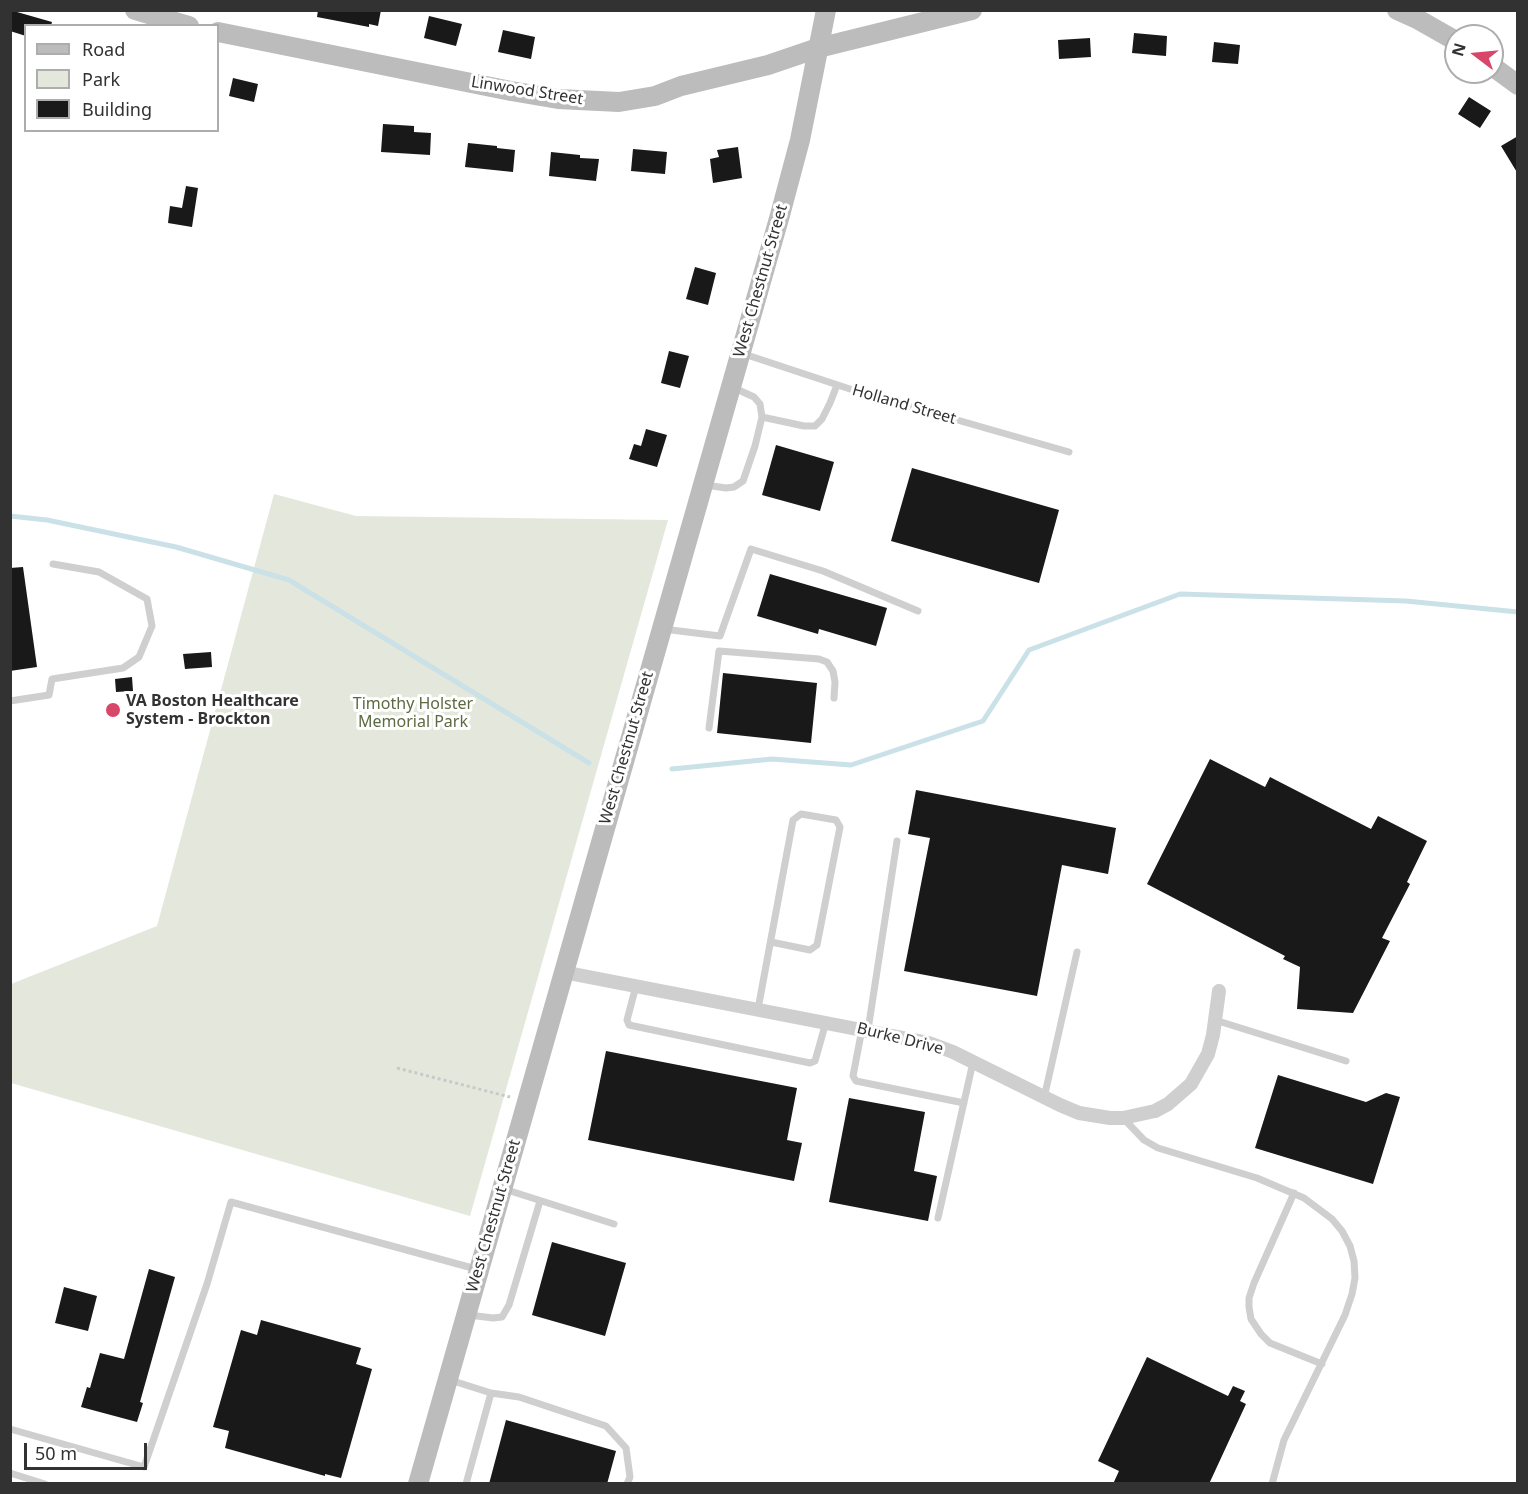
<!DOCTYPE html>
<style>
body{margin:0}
#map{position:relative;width:1528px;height:1494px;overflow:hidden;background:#fff;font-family:"Noto Sans",sans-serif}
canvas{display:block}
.frame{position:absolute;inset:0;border:12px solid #323232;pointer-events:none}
.legend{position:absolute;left:24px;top:24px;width:195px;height:108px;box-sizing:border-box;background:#fff;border:2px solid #adadad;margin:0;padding:8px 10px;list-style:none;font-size:18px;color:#323232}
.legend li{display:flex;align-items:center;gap:12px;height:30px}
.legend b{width:30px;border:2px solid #adadad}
.north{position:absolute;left:1444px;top:24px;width:60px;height:60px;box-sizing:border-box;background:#fff;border:2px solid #adadad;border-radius:50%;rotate:286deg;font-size:16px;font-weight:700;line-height:24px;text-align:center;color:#323232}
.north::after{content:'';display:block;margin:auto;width:21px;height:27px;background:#d84669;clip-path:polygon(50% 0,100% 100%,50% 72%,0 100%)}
.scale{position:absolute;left:24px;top:1443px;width:123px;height:27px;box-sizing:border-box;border:3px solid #323232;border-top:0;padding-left:8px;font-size:18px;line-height:21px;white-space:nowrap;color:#323232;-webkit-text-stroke:4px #fff;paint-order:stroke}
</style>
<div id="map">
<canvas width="1528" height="1494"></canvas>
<div class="frame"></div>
<ul class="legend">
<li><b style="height:8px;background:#bcbcbc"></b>Road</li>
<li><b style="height:16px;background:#e4e8dc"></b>Park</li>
<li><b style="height:16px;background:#191919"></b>Building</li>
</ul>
<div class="north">N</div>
<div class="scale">50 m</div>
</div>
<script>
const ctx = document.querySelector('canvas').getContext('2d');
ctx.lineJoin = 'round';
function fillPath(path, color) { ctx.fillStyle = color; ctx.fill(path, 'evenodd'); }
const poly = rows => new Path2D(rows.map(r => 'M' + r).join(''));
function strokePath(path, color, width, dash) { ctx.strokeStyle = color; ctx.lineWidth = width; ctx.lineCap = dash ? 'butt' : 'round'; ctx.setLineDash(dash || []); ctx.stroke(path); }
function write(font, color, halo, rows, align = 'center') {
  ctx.font = font + ' "Noto Sans",sans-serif'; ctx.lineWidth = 6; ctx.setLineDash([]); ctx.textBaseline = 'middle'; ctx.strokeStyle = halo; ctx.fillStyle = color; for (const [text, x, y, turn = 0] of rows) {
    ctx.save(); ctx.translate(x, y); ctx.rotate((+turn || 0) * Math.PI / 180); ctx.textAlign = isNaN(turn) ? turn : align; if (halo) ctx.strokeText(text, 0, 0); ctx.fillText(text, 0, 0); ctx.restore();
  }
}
fillPath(poly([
 [274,494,356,516,668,520,470,1216,11,1083,11,984,157,926]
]), '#e4e8dc');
strokePath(poly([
 [10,516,47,520,176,547,289,580,589,763],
 [672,769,772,759,851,765,983,721,1029,650,1180,594,1406,601,1518,612]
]), '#cae1e7', 5);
fillPath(poly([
 [10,10,52,22,51,26,26,26,26,36,10,31],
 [318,10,381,10,378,26,369,24,369,27,317,17],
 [429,16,462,24,456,46,424,38],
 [503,30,535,37,531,59,498,52],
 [1134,33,1167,36,1166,56,1132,53],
 [1090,38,1091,57,1059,59,1058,40],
 [1214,42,1240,45,1238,64,1212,62],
 [233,78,258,84,254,102,229,96],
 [1469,97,1491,111,1480,128,1458,114],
 [383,124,414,126,414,132,431,133,430,155,381,152],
 [1518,136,1518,174,1501,146],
 [468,143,497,146,497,148,515,150,513,172,465,167],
 [738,147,742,178,713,183,710,159,719,157,717,150],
 [633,149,667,152,665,174,631,171],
 [551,152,580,155,580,158,599,159,596,181,549,176],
 [186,186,198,188,192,227,168,223,170,206,182,208],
 [695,267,716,273,708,305,686,299],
 [669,351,689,356,680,388,661,383],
 [646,429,667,435,657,467,629,459,634,444,641,446],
 [776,445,834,462,820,511,762,495],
 [912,468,1059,510,1039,583,891,541],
 [23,567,37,667,10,671,10,568],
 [770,574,887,608,876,646,819,629,818,634,757,616],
 [211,652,212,667,185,669,183,654],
 [723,673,817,683,811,743,717,733],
 [132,677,133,691,116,692,115,679],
 [1210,759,1265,787,1270,777,1371,829,1378,816,1427,841,1407,882,1410,884,1382,938,1390,941,1353,1013,1297,1009,1300,967,1283,959,1285,956,1147,884],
 [916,790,1116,828,1108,874,1062,865,1037,996,904,971,930,838,908,834],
 [606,1051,797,1088,787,1140,802,1143,794,1181,588,1140],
 [1278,1075,1366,1102,1386,1093,1400,1097,1373,1184,1255,1148],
 [849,1098,925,1112,914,1171,937,1176,928,1221,829,1202],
 [552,1242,626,1263,605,1336,532,1315],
 [149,1269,175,1277,140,1402,143,1403,137,1422,81,1407,87,1387,90,1388,100,1353,124,1359],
 [64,1287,97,1296,88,1331,55,1323],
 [261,1320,361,1348,356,1364,372,1369,341,1478,325,1474,325,1476,225,1448,229,1431,213,1427,241,1330,257,1335],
 [1147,1357,1228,1396,1233,1386,1245,1391,1240,1401,1246,1404,1209,1484,1113,1484,1119,1471,1098,1461],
 [506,1420,616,1451,607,1484,489,1484]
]), '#191919');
strokePath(poly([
 [397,1068,510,1097]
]), '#c9c9c9', 3, [3, 3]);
strokePath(poly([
 [744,354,856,391,1069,452],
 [762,417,804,426,815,426,822,419,830,403,837,385],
 [705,485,726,488,734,487,743,481,755,446,762,417,760,404,754,397,732,387],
 [663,629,720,636,751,549,823,571,918,611],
 [10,701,49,695,52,679,123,668,139,657,152,626,147,599,99,572,53,564],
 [709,728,719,651,819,659,827,662,833,671,835,682,834,698],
 [636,986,627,1020,629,1025,810,1063,815,1061,826,1022],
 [758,1009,793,820,801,814,836,820,840,827,817,945,810,950,771,942],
 [1215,1020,1346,1061],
 [862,1029,853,1076,856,1081,964,1103],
 [868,1030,897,841],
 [1044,1098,1077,952],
 [1123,1118,1144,1140,1158,1148,1257,1178,1304,1198,1332,1219,1342,1231,1350,1246,1354,1261,1355,1278,1352,1294,1345,1315,1284,1440,1272,1484],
 [504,1189,614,1224],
 [1294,1193,1254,1283,1249,1298,1249,1307,1251,1319,1261,1334,1270,1343,1322,1364],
 [938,1218,973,1062],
 [469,1315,493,1318,502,1317,509,1305,540,1201],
 [450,1380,491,1393,466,1484],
 [491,1393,519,1397,606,1426,626,1448,630,1477,627,1484],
 [10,1429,144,1467,207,1284,231,1202,476,1269],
 [10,1473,45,1484]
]), '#cfcfcf', 7);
strokePath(poly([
 [563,972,929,1043,953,1052,1060,1105,1079,1113,1110,1118,1123,1118,1155,1111,1168,1104,1191,1084,1208,1054,1213,1035,1219,991]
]), '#cfcfcf', 14);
strokePath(poly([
 [135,10,189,26],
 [1397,10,1419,20,1456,41],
 [218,32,511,91,558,99,619,102,655,96,681,86,768,65,818,48,972,10],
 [1492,66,1518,85],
 [418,1484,780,215,800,140,826,10]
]), '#bcbcbc', 20);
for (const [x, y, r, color] of [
 [113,710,8,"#d84669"]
]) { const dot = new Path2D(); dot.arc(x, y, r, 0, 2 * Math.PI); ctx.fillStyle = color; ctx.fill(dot); strokePath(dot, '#fff', 2); }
write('16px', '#323232', '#fff', [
 ["Linwood Street",527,91,9],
 ["West Chestnut Street",761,281,-74],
 ["Holland Street",904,405,16],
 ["West Chestnut Street",627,748,-74],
 ["Burke Drive",900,1039,14],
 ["West Chestnut Street",494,1216,-74]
]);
write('bold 16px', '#323232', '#fff', [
 ["VA Boston Healthcare",126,701],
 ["System - Brockton",126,719]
], 'left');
write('16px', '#5c6b42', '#fff', [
 ["Timothy Holster",413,704],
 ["Memorial Park",413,722]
]);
</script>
